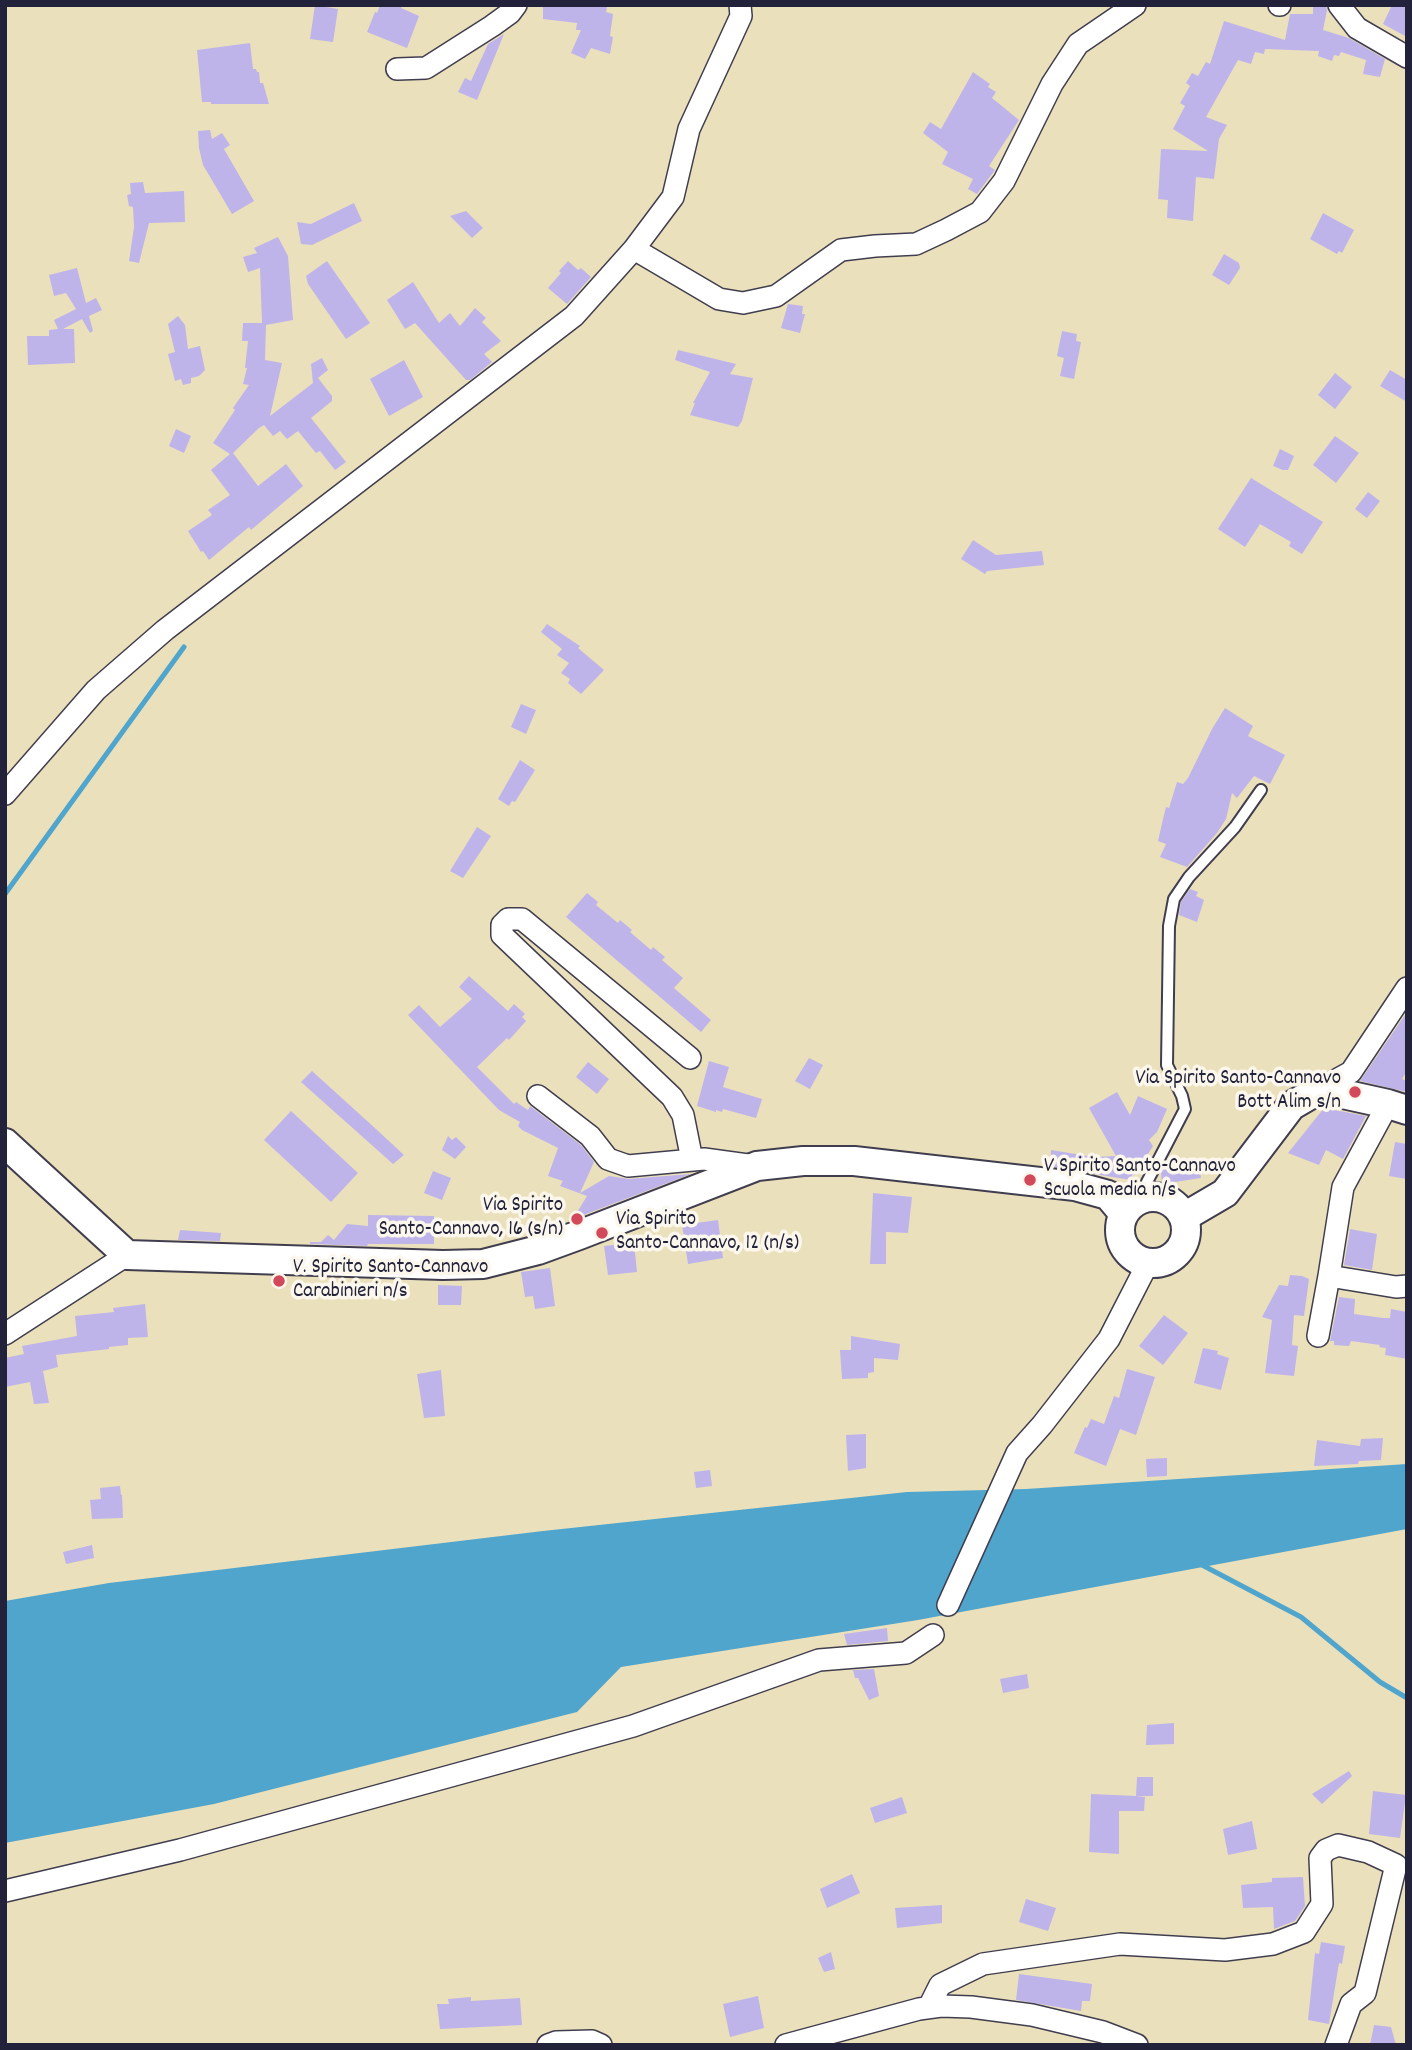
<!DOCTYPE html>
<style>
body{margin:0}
#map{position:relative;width:1412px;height:2050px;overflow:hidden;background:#ebe0bc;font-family:Dekko,sans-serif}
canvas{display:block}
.frame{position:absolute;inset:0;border:7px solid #22223b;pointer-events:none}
</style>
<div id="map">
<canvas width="1412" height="2050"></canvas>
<div class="frame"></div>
</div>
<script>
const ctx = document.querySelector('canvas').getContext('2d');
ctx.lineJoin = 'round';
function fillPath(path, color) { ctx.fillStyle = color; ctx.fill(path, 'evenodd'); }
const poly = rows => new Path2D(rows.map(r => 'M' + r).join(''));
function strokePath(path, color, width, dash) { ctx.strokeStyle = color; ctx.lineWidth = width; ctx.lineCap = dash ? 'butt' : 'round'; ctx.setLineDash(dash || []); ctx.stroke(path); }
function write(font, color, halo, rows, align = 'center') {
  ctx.font = font + ' Dekko,sans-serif'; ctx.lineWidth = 7; ctx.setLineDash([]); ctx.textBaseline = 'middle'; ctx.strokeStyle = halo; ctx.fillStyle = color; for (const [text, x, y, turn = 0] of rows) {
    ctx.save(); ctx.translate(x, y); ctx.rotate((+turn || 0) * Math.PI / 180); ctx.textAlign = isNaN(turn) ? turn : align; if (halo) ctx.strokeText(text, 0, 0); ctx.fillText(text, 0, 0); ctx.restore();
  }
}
fillPath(poly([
 [1407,1464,1407,1529,918,1620,621,1667,577,1712,214,1804,5,1843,5,1601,109,1583,543,1531,907,1492,1026,1489]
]), '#50a5cc');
strokePath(poly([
 [5,894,184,647],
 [1202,1565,1301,1617,1380,1682,1407,1698]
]), '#50a5cc', 5);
fillPath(poly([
 [315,5,338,9,333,42,310,39],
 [380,5,401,5,401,8,419,16,407,48,367,32,375,12,377,13],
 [543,5,595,5,607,7,606,12,613,14,610,36,613,37,610,54,591,48,585,59,571,53,581,30,576,30,577,23,543,19],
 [1313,5,1326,5,1327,10,1323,30,1349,38,1385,59,1380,77,1363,74,1366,60,1341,52,1339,56,1334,55,1332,61,1318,56,1319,51,1265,49,1264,54,1255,52,1251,64,1238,60,1206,117,1227,125,1219,139,1214,179,1196,177,1193,221,1167,218,1168,200,1158,199,1161,149,1208,151,1173,129,1185,106,1180,103,1190,86,1186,83,1192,73,1198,76,1206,62,1210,64,1224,21,1285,40,1290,14,1313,14],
 [1392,5,1407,5,1407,37,1383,24],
 [504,34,477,100,458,92,465,78,471,81,488,44],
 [250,43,253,69,256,69,257,72,259,72,260,83,263,83,269,104,211,104,211,102,202,102,197,50],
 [973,72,990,84,988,87,996,92,992,98,1019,120,989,166,995,170,977,194,968,189,973,179,942,164,948,152,923,133,930,122,941,129],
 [210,130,212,139,222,133,230,145,224,149,254,201,232,214,203,165,199,148,198,131],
 [143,182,145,193,184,191,185,222,149,223,139,263,129,261,134,227,133,207,129,206,127,195,131,194,130,183],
 [354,203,362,221,312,245,301,244,297,222,311,224],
 [466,211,483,228,472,238,450,216],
 [1323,213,1354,230,1342,253,1339,251,1337,254,1310,239],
 [278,237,288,256,293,320,266,325,265,360,282,363,270,416,313,383,311,364,322,358,328,370,318,378,332,396,332,401,311,418,346,462,335,470,320,451,316,453,298,431,287,439,280,431,273,436,264,425,259,428,233,453,258,486,286,464,303,486,251,530,249,527,209,560,203,551,201,552,188,531,212,515,208,510,230,495,211,470,230,454,213,443,235,410,233,408,249,385,243,384,247,368,245,368,248,341,242,341,243,323,262,323,260,268,248,272,243,257,257,253,254,248],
 [1224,254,1239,263,1240,268,1229,285,1212,275],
 [327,261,370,323,346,339,308,284,306,276],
 [568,261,578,270,581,268,591,277,567,304,548,288,561,273,559,271],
 [77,268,86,303,96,298,102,310,89,316,93,331,90,333,82,319,63,329,74,329,75,363,28,365,27,336,49,336,49,330,58,329,54,320,76,309,66,293,54,296,49,275],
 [413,282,439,323,450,313,460,326,475,308,486,318,482,322,501,341,484,354,492,362,470,380,466,380,415,323,405,329,387,300],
 [788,304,803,306,802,314,805,314,800,333,781,328],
 [178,316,185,325,188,349,200,346,205,370,199,376,191,378,191,383,183,385,181,379,175,381,168,354,175,352,168,324],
 [1062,331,1077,334,1076,341,1081,342,1074,379,1060,376,1064,358,1057,356],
 [678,350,736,364,730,374,753,378,742,421,738,427,690,415,695,403,693,403,710,372,675,360],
 [404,360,423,397,389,416,370,379],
 [1390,370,1407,380,1407,402,1380,386],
 [1335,373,1352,387,1335,409,1318,395],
 [176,429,191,436,184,453,169,446],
 [1335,436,1359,453,1336,483,1313,465],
 [1280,449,1294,456,1288,470,1283,470,1273,466],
 [1251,478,1323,522,1302,554,1289,546,1291,542,1260,524,1245,547,1218,529],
 [1368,492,1380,501,1367,518,1355,509],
 [973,540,996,555,1042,551,1044,565,987,571,985,574,961,559],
 [547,624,580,646,578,648,604,670,581,694,568,683,570,679,561,673,569,663,557,655,562,649,541,632],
 [521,704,536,710,526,734,511,727],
 [1225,708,1253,726,1248,736,1285,755,1270,784,1254,776,1237,798,1232,793,1226,819,1217,833,1187,867,1160,857,1166,844,1158,841,1163,819,1166,807,1169,808,1177,782,1183,784,1188,778,1212,729],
 [520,760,535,770,515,802,512,801,509,806,498,799],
 [477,827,491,836,463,878,450,871],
 [1190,889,1198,892,1196,896,1204,900,1197,922,1179,915,1181,902],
 [587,893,598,902,596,905,618,923,620,920,632,930,630,932,651,950,653,947,665,957,662,960,683,978,674,988,711,1020,701,1032,566,917],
 [469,976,508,1011,514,1004,525,1014,522,1017,526,1021,509,1040,507,1038,477,1067,514,1104,516,1102,528,1110,530,1106,581,1145,594,1162,580,1193,609,1176,629,1179,691,1174,573,1219,587,1196,560,1186,563,1181,548,1176,558,1148,522,1130,518,1126,520,1122,499,1110,408,1015,419,1005,440,1027,472,999,459,987],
 [1407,1012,1407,1071,1402,1079,1407,1081,1407,1092,1360,1081],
 [809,1058,823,1065,810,1089,795,1081],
 [709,1061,729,1067,723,1087,762,1099,756,1118,723,1109,722,1112,716,1110,716,1112,697,1106],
 [588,1062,609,1079,597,1094,576,1077],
 [312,1071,376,1129,404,1155,393,1164,301,1082],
 [1117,1092,1130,1115,1138,1096,1167,1109,1157,1132,1149,1140,1153,1146,1135,1175,1132,1175,1131,1180,1051,1167,1051,1150,1094,1157,1116,1156,1089,1108],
 [1324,1108,1366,1116,1343,1159,1326,1150,1319,1165,1288,1153],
 [291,1111,358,1173,331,1202,264,1140],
 [448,1136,452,1140,456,1137,466,1147,455,1159,442,1150],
 [1395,1142,1407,1144,1407,1179,1389,1176],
 [1198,1159,1201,1178,1162,1184,1161,1173,1165,1165],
 [433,1171,451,1178,442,1200,424,1193],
 [873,1193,912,1197,908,1233,886,1232,886,1264,870,1264],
 [368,1215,434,1216,434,1244,368,1244,367,1246,310,1244,310,1242,321,1242,328,1235,334,1240,347,1224,368,1226],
 [718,1220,723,1258,688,1264,682,1225],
 [1350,1229,1377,1234,1372,1270,1344,1265],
 [180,1230,221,1233,220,1241,178,1240],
 [634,1243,637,1272,608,1275,604,1246],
 [550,1268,555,1306,535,1309,533,1296,525,1297,521,1272],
 [1290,1275,1302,1276,1309,1279,1304,1316,1294,1315,1292,1345,1298,1346,1294,1376,1265,1373,1272,1320,1262,1317,1279,1285,1288,1286],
 [438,1285,462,1286,461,1305,438,1305],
 [1339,1297,1355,1299,1354,1314,1383,1318,1390,1318,1391,1309,1407,1312,1407,1359,1385,1355,1386,1348,1379,1347,1380,1345,1351,1341,1349,1346,1334,1345,1334,1341,1330,1341],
 [145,1304,148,1337,128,1338,128,1345,109,1347,109,1349,56,1355,58,1367,43,1371,49,1403,34,1404,30,1382,5,1387,5,1358,24,1354,22,1346,77,1336,75,1316,114,1312,113,1308],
 [1164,1315,1188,1333,1163,1365,1139,1346],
 [851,1336,900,1344,898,1360,874,1358,874,1372,868,1373,868,1378,842,1379,840,1350,851,1350],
 [1203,1348,1218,1351,1217,1354,1229,1358,1221,1390,1194,1383],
 [1127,1369,1155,1377,1136,1435,1120,1429,1106,1466,1074,1453,1085,1427,1087,1428,1091,1419,1104,1424,1114,1396,1119,1398],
 [441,1370,445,1416,424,1418,417,1374],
 [866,1434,866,1468,848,1471,846,1435],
 [1383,1438,1381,1460,1359,1461,1358,1464,1314,1466,1317,1440,1360,1446,1361,1439],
 [1167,1458,1167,1476,1147,1477,1146,1459],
 [710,1470,712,1486,696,1488,694,1472],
 [120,1486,121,1495,122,1495,123,1518,92,1519,90,1500,101,1499,100,1488],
 [92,1545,94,1558,66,1564,63,1552],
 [887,1628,888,1641,847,1645,844,1634],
 [874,1669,879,1696,869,1700,858,1678,855,1678,853,1670],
 [1027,1674,1029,1688,1003,1693,1000,1679],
 [1174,1723,1174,1744,1146,1745,1147,1725],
 [1349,1771,1352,1776,1322,1804,1312,1794],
 [1137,1777,1153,1777,1153,1796,1136,1796,1145,1797,1144,1811,1119,1811,1119,1854,1089,1852,1091,1794,1136,1796],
 [1373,1791,1406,1795,1400,1838,1369,1834],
 [902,1797,907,1813,875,1823,870,1808],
 [1252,1821,1257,1849,1228,1855,1223,1829],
 [852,1874,860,1893,827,1908,820,1889],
 [1303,1877,1305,1906,1295,1921,1274,1929,1273,1907,1243,1908,1241,1885,1272,1882,1272,1878],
 [1026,1899,1056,1908,1048,1931,1019,1922],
 [942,1905,942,1923,897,1928,895,1908],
 [1321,1942,1345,1946,1342,1964,1339,1963,1329,2024,1308,2020,1315,1953,1319,1954],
 [831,1952,835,1969,824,1972,818,1958],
 [1019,1974,1092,1984,1090,2001,1082,2001,1081,2011,1016,2000],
 [758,1996,764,2028,730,2037,723,2004],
 [471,1997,471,2001,520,1998,522,2025,440,2029,437,2004,449,2004,448,1999],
 [1374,2025,1391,2027,1396,2045,1370,2045]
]), '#beb4ea');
const lane = poly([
 [1148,1198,1147,1182,1185,1109,1182,1096,1167,1065,1169,926,1174,899,1189,877,1235,827,1261,790]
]);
const street = poly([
 [1279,5,1280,5],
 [1339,5,1357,28,1407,57],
 [397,69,426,68,492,26,510,13,516,5],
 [634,249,719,299,743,303,776,296,841,250,875,246,916,244,946,230,980,212,1004,181,1052,84,1078,44,1135,5],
 [5,794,96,690,165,630,574,316,634,249,673,197,689,129,741,16,740,5],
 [690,1058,522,919,508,919,502,925,502,935,672,1097,683,1115,692,1160],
 [1320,1089,1351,1072,1407,988],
 [538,1096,590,1136,608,1159,628,1166,704,1159,755,1166],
 [1329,1276,1343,1187,1388,1104],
 [5,1334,127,1255],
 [1318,1336,1329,1276,1396,1287,1407,1286],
 [948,1605,1017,1453,1042,1425,1109,1339,1148,1263],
 [5,1891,180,1850,633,1726,819,1660,906,1653,933,1635],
 [929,2007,940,1985,983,1964,1120,1944,1225,1950,1273,1944,1304,1932,1322,1904,1320,1858,1326,1850,1338,1845,1368,1852,1396,1865,1365,1993,1351,2004,1336,2045],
 [548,2045,556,2042,592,2041,601,2045],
 [786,2045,919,2009,941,2006,971,2007,1032,2015,1103,2032,1137,2045]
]);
const secondary = poly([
 [5,1143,127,1255,443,1265,483,1264,538,1250,579,1235,757,1166,803,1161,854,1161,1075,1186,1108,1195,1124,1214],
 '1120 1230a33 33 0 1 1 66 0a33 33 0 1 1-66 0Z',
 [1184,1217,1225,1193,1291,1106,1320,1089,1388,1104,1407,1110]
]);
strokePath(lane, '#403e4e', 14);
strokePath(street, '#403e4e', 24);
strokePath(secondary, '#403e4e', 32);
strokePath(lane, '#fff', 10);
strokePath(street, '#fff', 21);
strokePath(secondary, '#fff', 28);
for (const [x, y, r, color] of [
 [1355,1092,7,"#d1495b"],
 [1030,1180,7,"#d1495b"],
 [577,1219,7,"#d1495b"],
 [602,1233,7,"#d1495b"],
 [279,1281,7,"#d1495b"]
]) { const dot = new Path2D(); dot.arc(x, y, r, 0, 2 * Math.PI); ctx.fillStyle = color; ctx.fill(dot); strokePath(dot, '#fbf7ec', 2.5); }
write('21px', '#22223b', '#fbf7ec', [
 ["Via Spirito Santo-Cannavo",1341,1080,"right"],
 ["Bott Alim s/n",1341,1104,"right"],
 ["V Spirito Santo-Cannavo",1044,1168],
 ["Scuola media n/s",1044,1192],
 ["Via Spirito",563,1207,"right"],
 ["Santo-Cannavo, 16 (s/n)",563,1231,"right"],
 ["Via Spirito",616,1221],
 ["Santo-Cannavo, 12 (n/s)",616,1245],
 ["V. Spirito Santo-Cannavo",293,1269],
 ["Carabinieri n/s",293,1293]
], 'left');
</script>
